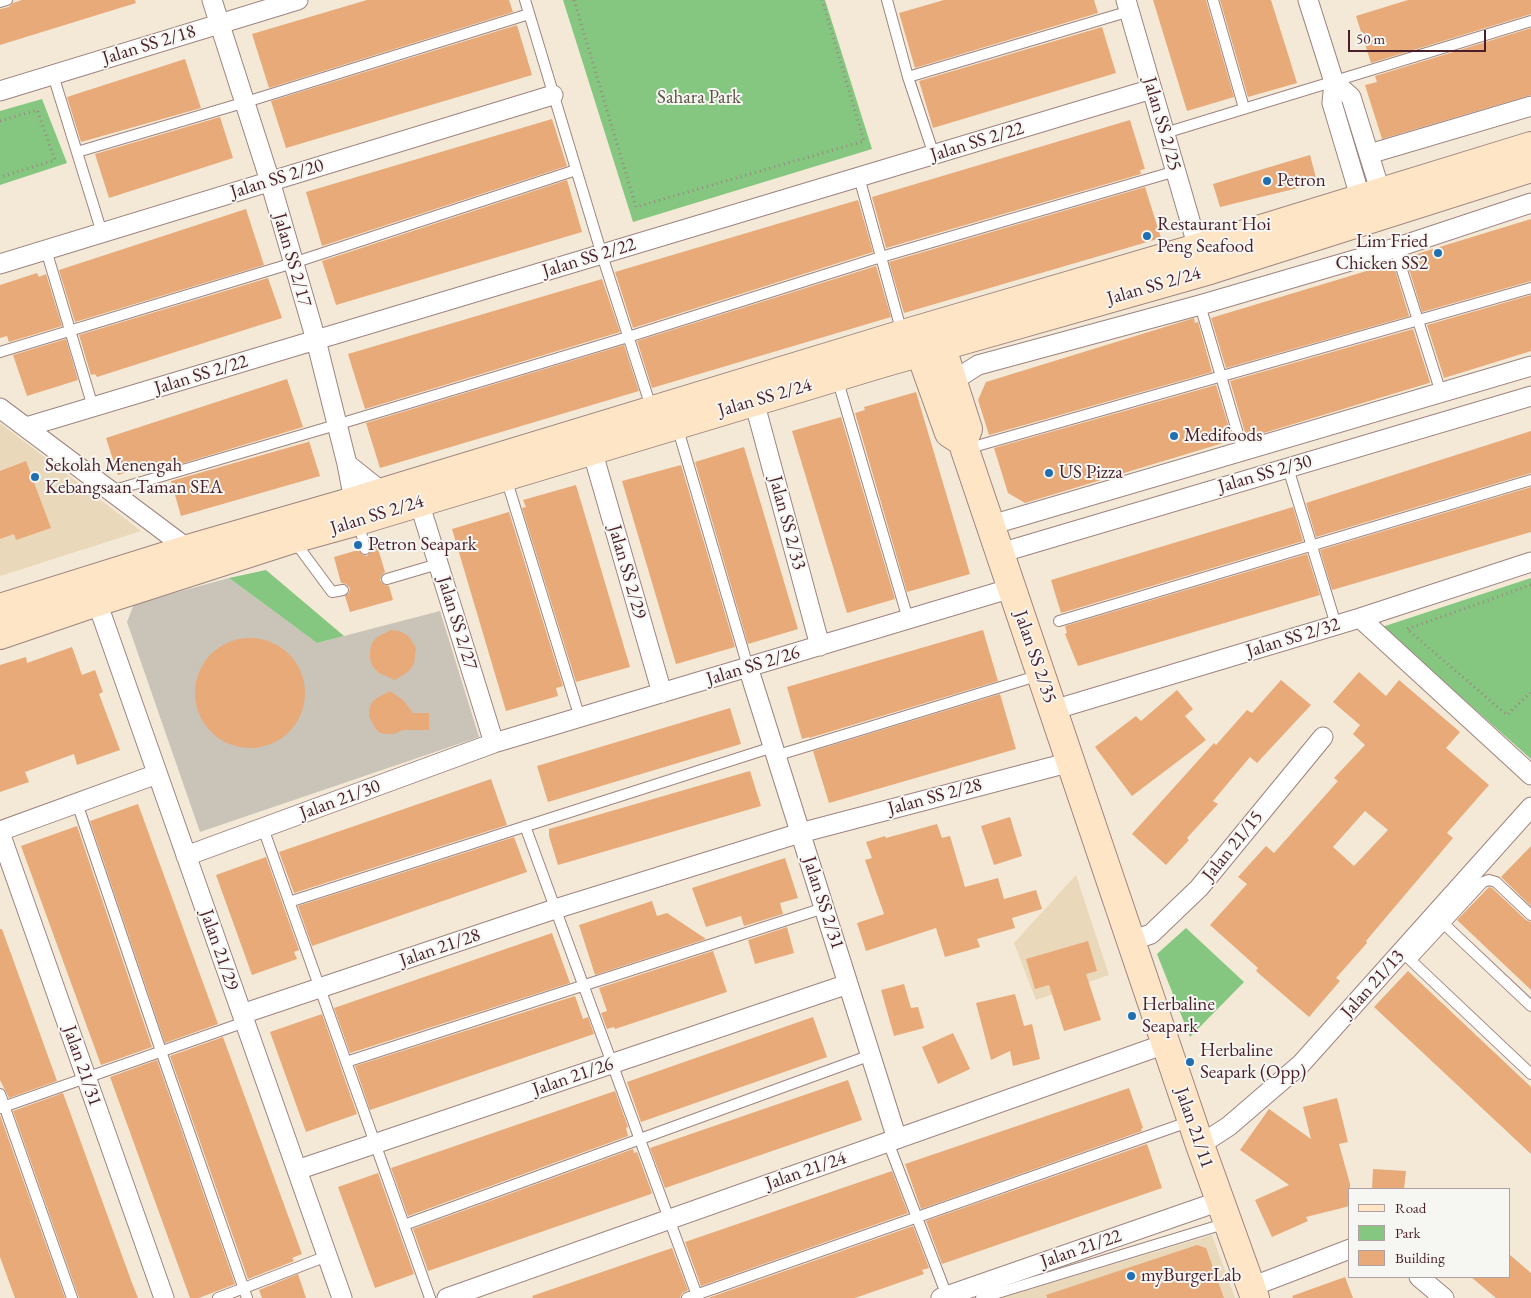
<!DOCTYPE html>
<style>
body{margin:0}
#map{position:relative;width:1531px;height:1298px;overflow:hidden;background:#f3e9d6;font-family:"EB Garamond",serif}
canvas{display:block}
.legend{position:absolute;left:1348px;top:1188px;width:162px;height:90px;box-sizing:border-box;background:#f6f6f2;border:1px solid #b1a0a2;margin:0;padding:6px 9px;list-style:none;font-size:15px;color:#4a1f2b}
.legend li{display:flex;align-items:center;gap:10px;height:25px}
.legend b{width:25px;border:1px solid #b1a0a2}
.scale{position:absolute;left:1348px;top:30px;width:138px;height:22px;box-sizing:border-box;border:2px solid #4a1f2b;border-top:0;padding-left:6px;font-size:15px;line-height:18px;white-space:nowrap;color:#4a1f2b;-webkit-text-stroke:4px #f6f6f2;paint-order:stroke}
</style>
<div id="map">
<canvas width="1531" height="1298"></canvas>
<ul class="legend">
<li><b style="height:6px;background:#fde5c5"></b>Road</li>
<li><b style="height:14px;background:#85c780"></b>Park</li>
<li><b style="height:14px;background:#e8aa79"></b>Building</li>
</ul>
<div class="scale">50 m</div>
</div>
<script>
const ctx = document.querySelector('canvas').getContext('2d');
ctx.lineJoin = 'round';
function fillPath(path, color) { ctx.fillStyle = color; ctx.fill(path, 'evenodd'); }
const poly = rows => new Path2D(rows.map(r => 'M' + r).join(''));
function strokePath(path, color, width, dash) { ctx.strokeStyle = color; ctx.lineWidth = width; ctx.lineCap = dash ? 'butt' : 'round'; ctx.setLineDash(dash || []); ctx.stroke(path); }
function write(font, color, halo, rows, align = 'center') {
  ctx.font = font + ' "EB Garamond",serif'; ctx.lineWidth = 4; ctx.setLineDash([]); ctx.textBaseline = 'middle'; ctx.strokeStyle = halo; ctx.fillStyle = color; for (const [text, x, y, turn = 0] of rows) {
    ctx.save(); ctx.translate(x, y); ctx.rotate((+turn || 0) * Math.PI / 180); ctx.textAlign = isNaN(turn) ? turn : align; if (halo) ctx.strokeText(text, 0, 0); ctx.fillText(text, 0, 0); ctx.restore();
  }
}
fillPath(poly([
 [0,423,141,531,0,576],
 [1076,875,1109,975,1036,1000,1014,943],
 [1212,1235,1235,1298,1001,1298]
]), '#ead8ba');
fillPath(poly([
 [229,578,317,643,440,611,479,737,200,832,127,622,134,604]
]), '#cac3b8');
fillPath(poly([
 [563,0,825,0,872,149,633,222],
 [42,99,67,163,0,185,0,111],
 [266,570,344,636,317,643,229,578],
 [1531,578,1531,759,1382,627],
 [1186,928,1244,982,1190,1037,1157,954]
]), '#85c780');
fillPath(poly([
 [22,0,135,0,136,3,0,45,0,9,9,7,13,3],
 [367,0,509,0,513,12,269,88,252,34],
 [944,0,1094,0,1098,13,915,68,899,13],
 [1153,0,1206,0,1234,97,1187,111],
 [1220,0,1271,0,1297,83,1248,97],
 [1408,0,1531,0,1531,14,1371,63,1356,16],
 [517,25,532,75,286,148,271,101],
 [1102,27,1116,73,933,128,919,81],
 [1531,28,1531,95,1382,139,1365,85,1377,82,1375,76],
 [185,59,201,108,81,142,67,97],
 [220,117,233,158,109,198,95,154],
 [552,119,567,166,322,246,306,192],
 [1130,120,1145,169,1140,170,1141,174,886,248,872,197],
 [1310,155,1316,178,1302,187,1220,207,1213,184],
 [567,180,582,232,336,305,322,261],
 [1145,187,1161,238,904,313,889,262],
 [858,200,873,252,633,328,615,272],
 [246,209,264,265,75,322,59,270],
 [1531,219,1531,281,1422,312,1406,259,1410,258,1410,256],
 [1393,263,1409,316,1226,368,1211,318],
 [876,266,891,317,652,388,637,341],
 [37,273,39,277,46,274,62,326,9,342,7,336,0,338,0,285],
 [268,278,282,318,97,377,95,374,91,375,79,335],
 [602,279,620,332,365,409,348,354],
 [1531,295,1531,351,1444,378,1427,325],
 [1194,318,1195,323,1198,322,1212,372,989,435,978,400,986,382],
 [1413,329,1430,382,1429,383,1247,438,1246,436,1230,381],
 [66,339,78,380,27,396,13,355],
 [624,345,639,391,380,468,366,423],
 [287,379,303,427,167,468,164,460,118,475,106,438],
 [1216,385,1233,440,1025,503,1008,493,994,448],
 [916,392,970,574,907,592,855,413,865,410,864,407],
 [841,417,895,599,847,613,792,431],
 [1531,431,1531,473,1316,537,1306,503],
 [308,442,309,441,320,476,181,516,171,481],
 [744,447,798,629,748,644,695,462],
 [26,461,51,528,16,540,14,534,0,539,0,471],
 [681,465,735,647,676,664,622,481],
 [576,485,630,667,576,682,522,508,526,507,523,500],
 [1531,487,1531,532,1332,590,1320,550],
 [1293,507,1303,541,1061,613,1051,580],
 [509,512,563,686,556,688,558,696,506,711,452,529],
 [377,545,385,572,382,575,380,580,383,584,389,586,393,600,350,612,345,596,349,593,350,588,346,584,341,583,334,557,358,550,363,555,367,556,371,551,372,547],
 [1307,554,1320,595,1078,666,1065,634,1067,633,1065,626],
 [391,630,399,631,407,635,412,641,416,648,414,664,409,671,395,680,379,673,373,667,370,659,370,651,372,643,377,637],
 [983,630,998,681,809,738,809,737,802,739,787,687],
 '195 693a55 55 0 1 1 110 0a55 55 0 1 1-110 0Z',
 [72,647,82,675,95,670,103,692,99,694,120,750,77,765,74,754,25,772,29,782,0,792,0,665,26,657,27,663],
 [1359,672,1386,696,1399,680,1460,732,1446,748,1489,785,1447,833,1453,838,1366,941,1367,943,1336,978,1340,981,1309,1017,1256,971,1258,968,1210,925,1247,884,1238,877,1266,846,1274,853,1338,781,1334,778,1365,745,1353,734,1360,725,1333,702],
 [1365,811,1388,830,1354,866,1333,847],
 [1281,680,1311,705,1257,763,1250,757,1213,801,1218,804,1187,838,1189,840,1166,865,1132,834,1214,743,1216,745,1247,710,1252,713],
 [1177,690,1193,709,1185,716,1206,740,1132,796,1095,747,1136,716,1141,721],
 [390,691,403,700,413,713,429,713,429,730,403,730,394,734,387,734,380,733,375,728,369,716,369,709,372,702,377,698],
 [1000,694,1016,749,829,803,813,751],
 [730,708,741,744,548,802,537,766],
 [750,771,761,806,558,865,549,836,549,829],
 [491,779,507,825,294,893,279,852],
 [138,804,218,1024,165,1043,90,821],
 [1010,817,1022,856,994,865,981,826],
 [937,824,942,838,950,836,965,887,998,878,1004,899,1036,890,1042,909,1012,918,1015,928,977,939,980,947,945,957,936,928,866,951,857,923,884,914,865,860,872,858,866,842,885,836,886,838],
 [77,826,152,1047,101,1065,21,846],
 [514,837,527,872,312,946,298,906],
 [1531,846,1531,906,1501,877],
 [266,857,299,950,294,952,297,959,252,975,216,875],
 [785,858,798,898,780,903,783,914,744,926,741,916,706,927,692,888],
 [1489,887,1492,888,1526,920,1531,922,1531,990,1457,920],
 [652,901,657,916,667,913,706,939,595,975,579,925],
 [787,927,794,953,755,964,748,940],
 [0,929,2,929,57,1081,9,1098,0,1080],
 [552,933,570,983,350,1053,334,1008],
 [1088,941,1097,971,1086,974,1101,1020,1064,1031,1049,985,1035,989,1026,959],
 [713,951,727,992,615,1029,614,1027,607,1029,601,1013,607,1011,599,988],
 [1408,971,1531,1087,1531,1154,1374,1007],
 [904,984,911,1008,918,1007,924,1028,894,1036,881,990],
 [1015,994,1024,1026,1032,1024,1040,1059,1013,1066,1010,1051,991,1060,976,1003],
 [575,996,583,1019,588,1017,594,1034,370,1110,355,1066],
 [322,1014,357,1114,306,1132,270,1032],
 [813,1017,827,1057,641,1122,627,1082],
 [953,1033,970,1069,938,1084,922,1047],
 [223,1037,302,1254,292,1258,294,1261,248,1279,170,1056],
 [157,1060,235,1284,199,1298,190,1298,110,1077],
 [848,1080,862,1120,665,1188,650,1148],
 [1129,1088,1143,1128,1141,1129,1142,1131,921,1209,905,1164],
 [615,1091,628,1127,626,1128,628,1136,408,1216,391,1168],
 [63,1093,132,1283,138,1298,79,1298,13,1111],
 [1337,1098,1348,1142,1339,1144,1350,1184,1350,1206,1306,1217,1308,1221,1272,1237,1255,1200,1289,1185,1240,1150,1269,1109,1311,1139,1303,1107],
 [0,1115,65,1298,15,1298,0,1257],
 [1147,1144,1162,1188,942,1264,926,1221],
 [633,1149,634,1153,637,1152,652,1193,651,1194,428,1271,413,1229],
 [1373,1169,1406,1171,1404,1189,1372,1189],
 [892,1171,908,1213,701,1286,685,1242],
 [378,1173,414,1274,375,1288,338,1187],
 [913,1226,929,1268,922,1270,924,1274,855,1298,708,1298],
 [1197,1245,1206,1248,1224,1298,1047,1298,1046,1295],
 [672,1248,688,1290,682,1293,680,1298,533,1298,532,1296],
 [1510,1255,1531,1273,1531,1298,1496,1298,1471,1277,1510,1277],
 [298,1274,306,1298,262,1298,259,1290],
 [1345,1277,1353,1298,1293,1298,1292,1296]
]), '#e8aa79');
const lane = poly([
 [525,0,602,255,652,410],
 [887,0,908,77,934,155],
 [1213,0,1244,108],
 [0,2,7,0],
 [53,75,102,233],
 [908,77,1130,11],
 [1165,133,1531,21],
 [77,152,246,102,529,14],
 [859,177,902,333],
 [1395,248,1441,393],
 [46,250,93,407],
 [1200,305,1243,451],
 [0,352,293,263,576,170],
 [837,378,908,619],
 [677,426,748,667],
 [966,449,1531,288],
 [1288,468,1336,625],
 [506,478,580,718],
 [111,491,336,425,628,337,881,257,1176,171],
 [359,523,365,549],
 [295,542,332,592,343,590],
 [387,579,438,564],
 [1059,621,1531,480],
 [775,756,1040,675],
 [77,803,161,1051,247,1298],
 [525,826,698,1298],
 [263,828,430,1298],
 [289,902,773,747],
 [1444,924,1531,1006],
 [1402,952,1531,1074],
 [1411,960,1483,882,1489,880,1496,882,1531,915],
 [346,1062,824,908],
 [0,1094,72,1298],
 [0,1108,245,1022],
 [888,1142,947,1296],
 [404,1225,871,1055],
 [218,1298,327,1256],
 [687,1298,1191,1121],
 [981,1298,1227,1223]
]);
const street = poly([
 [212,0,270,181,316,340,347,464,356,511],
 [1126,0,1198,248],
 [1308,0,1334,82,1332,103,1364,210],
 [1334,82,1351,97,1384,203],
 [0,91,298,0],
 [1369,154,1531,106],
 [0,264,553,95],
 [953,381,978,365,1200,305,1395,248,1531,203],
 [754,401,820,646],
 [0,408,188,549],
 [26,427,1152,89],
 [592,450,662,693],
 [347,464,382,492],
 [419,502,494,743],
 [991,525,1531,366],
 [1000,553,1531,396],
 [97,602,342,1298],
 [1360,618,1531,775],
 [748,667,897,1139],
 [1053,710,1360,618,1531,562],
 [0,831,157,774],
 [0,833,164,1298],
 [186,856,494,743,1012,588],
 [1131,941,1151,934,1199,888,1323,737],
 [242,1014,555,909,800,833,1071,762],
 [1200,1145,1229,1126,1301,1064,1531,807],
 [297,1170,848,984],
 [1419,1277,1444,1298],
 [1251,1287,1350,1249],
 [447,1298,1165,1044],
 [941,1298,1220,1201]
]);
const secondary = poly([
 [936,329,968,429,963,442,965,450,1200,1145,1255,1298],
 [914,335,949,433,963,442],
 [0,608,188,549,354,501,903,334,1245,234,1531,146],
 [0,635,97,602,293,539,358,521,883,363,1210,270,1531,168]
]);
strokePath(lane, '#9e8480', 12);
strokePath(street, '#9e8480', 21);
strokePath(secondary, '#9e8480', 30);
strokePath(poly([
 [574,0,636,207,864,141,822,0],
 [0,121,37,110,55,160,0,177],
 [1531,585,1407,629,1507,715,1531,692]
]), '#9e8480', 3, [1, 4]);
strokePath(lane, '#fff', 10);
strokePath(street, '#fff', 19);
strokePath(secondary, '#fde5c5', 28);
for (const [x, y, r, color] of [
 [1267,181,5,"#1f6fb2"],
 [1147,236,5,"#1f6fb2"],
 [1438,253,5,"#1f6fb2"],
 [1174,436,5,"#1f6fb2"],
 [1049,473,5,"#1f6fb2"],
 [35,477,5,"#1f6fb2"],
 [358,545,5,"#1f6fb2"],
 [1132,1016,5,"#1f6fb2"],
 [1190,1062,5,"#1f6fb2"],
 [1131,1276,5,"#1f6fb2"]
]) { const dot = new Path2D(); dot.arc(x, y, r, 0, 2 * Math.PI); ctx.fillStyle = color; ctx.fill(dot); strokePath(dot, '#f6f6f2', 2); }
write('19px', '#4a1f2b', '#f6f6f2', [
 ["Jalan SS 2/18",149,45,-17],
 ["Jalan SS 2/25",1162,124,74],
 ["Jalan SS 2/22",977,142,-17],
 ["Jalan SS 2/20",277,179,-17],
 ["Jalan SS 2/22",589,258,-17],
 ["Jalan SS 2/17",292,260,74],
 ["Jalan SS 2/24",1154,286,-16],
 ["Jalan SS 2/22",201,375,-17],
 ["Jalan SS 2/24",765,398,-16],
 ["Jalan SS 2/30",1265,474,-16],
 ["Jalan SS 2/24",377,515,-17],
 ["Jalan SS 2/33",787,523,75],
 ["Jalan SS 2/29",627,572,74],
 ["Jalan SS 2/27",457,623,73],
 ["Jalan SS 2/32",1293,638,-17],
 ["Jalan SS 2/35",1035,657,71],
 ["Jalan SS 2/26",753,666,-17],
 ["Jalan SS 2/28",935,797,-15],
 ["Jalan 21/30",340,800,-20],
 ["Jalan 21/15",1233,846,-51],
 ["Jalan SS 2/31",823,903,72],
 ["Jalan 21/28",440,948,-19],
 ["Jalan 21/29",219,950,71],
 ["Jalan 21/13",1373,984,-48],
 ["Jalan 21/31",82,1066,71],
 ["Jalan 21/26",573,1077,-19],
 ["Jalan 21/11",1194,1128,71],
 ["Jalan 21/24",806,1171,-19],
 ["Jalan 21/22",1081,1249,-19]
]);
write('19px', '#5c5144', '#f6f6f2', [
 ["Sahara Park",699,98]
]);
write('19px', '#4a1f2b', '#f6f6f2', [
 ["Petron",1277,181],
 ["Restaurant Hoi",1157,225],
 ["Peng Seafood",1157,247],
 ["Lim Fried",1428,242,"right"],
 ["Chicken SS2",1428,264,"right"],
 ["Medifoods",1184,436],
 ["Sekolah Menengah",45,466],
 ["Kebangsaan Taman SEA",45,488],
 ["US Pizza",1059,473],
 ["Petron Seapark",368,545],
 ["Herbaline",1142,1005],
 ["Seapark",1142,1027],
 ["Herbaline",1200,1051],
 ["Seapark (Opp)",1200,1073],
 ["myBurgerLab",1141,1276]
], 'left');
</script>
